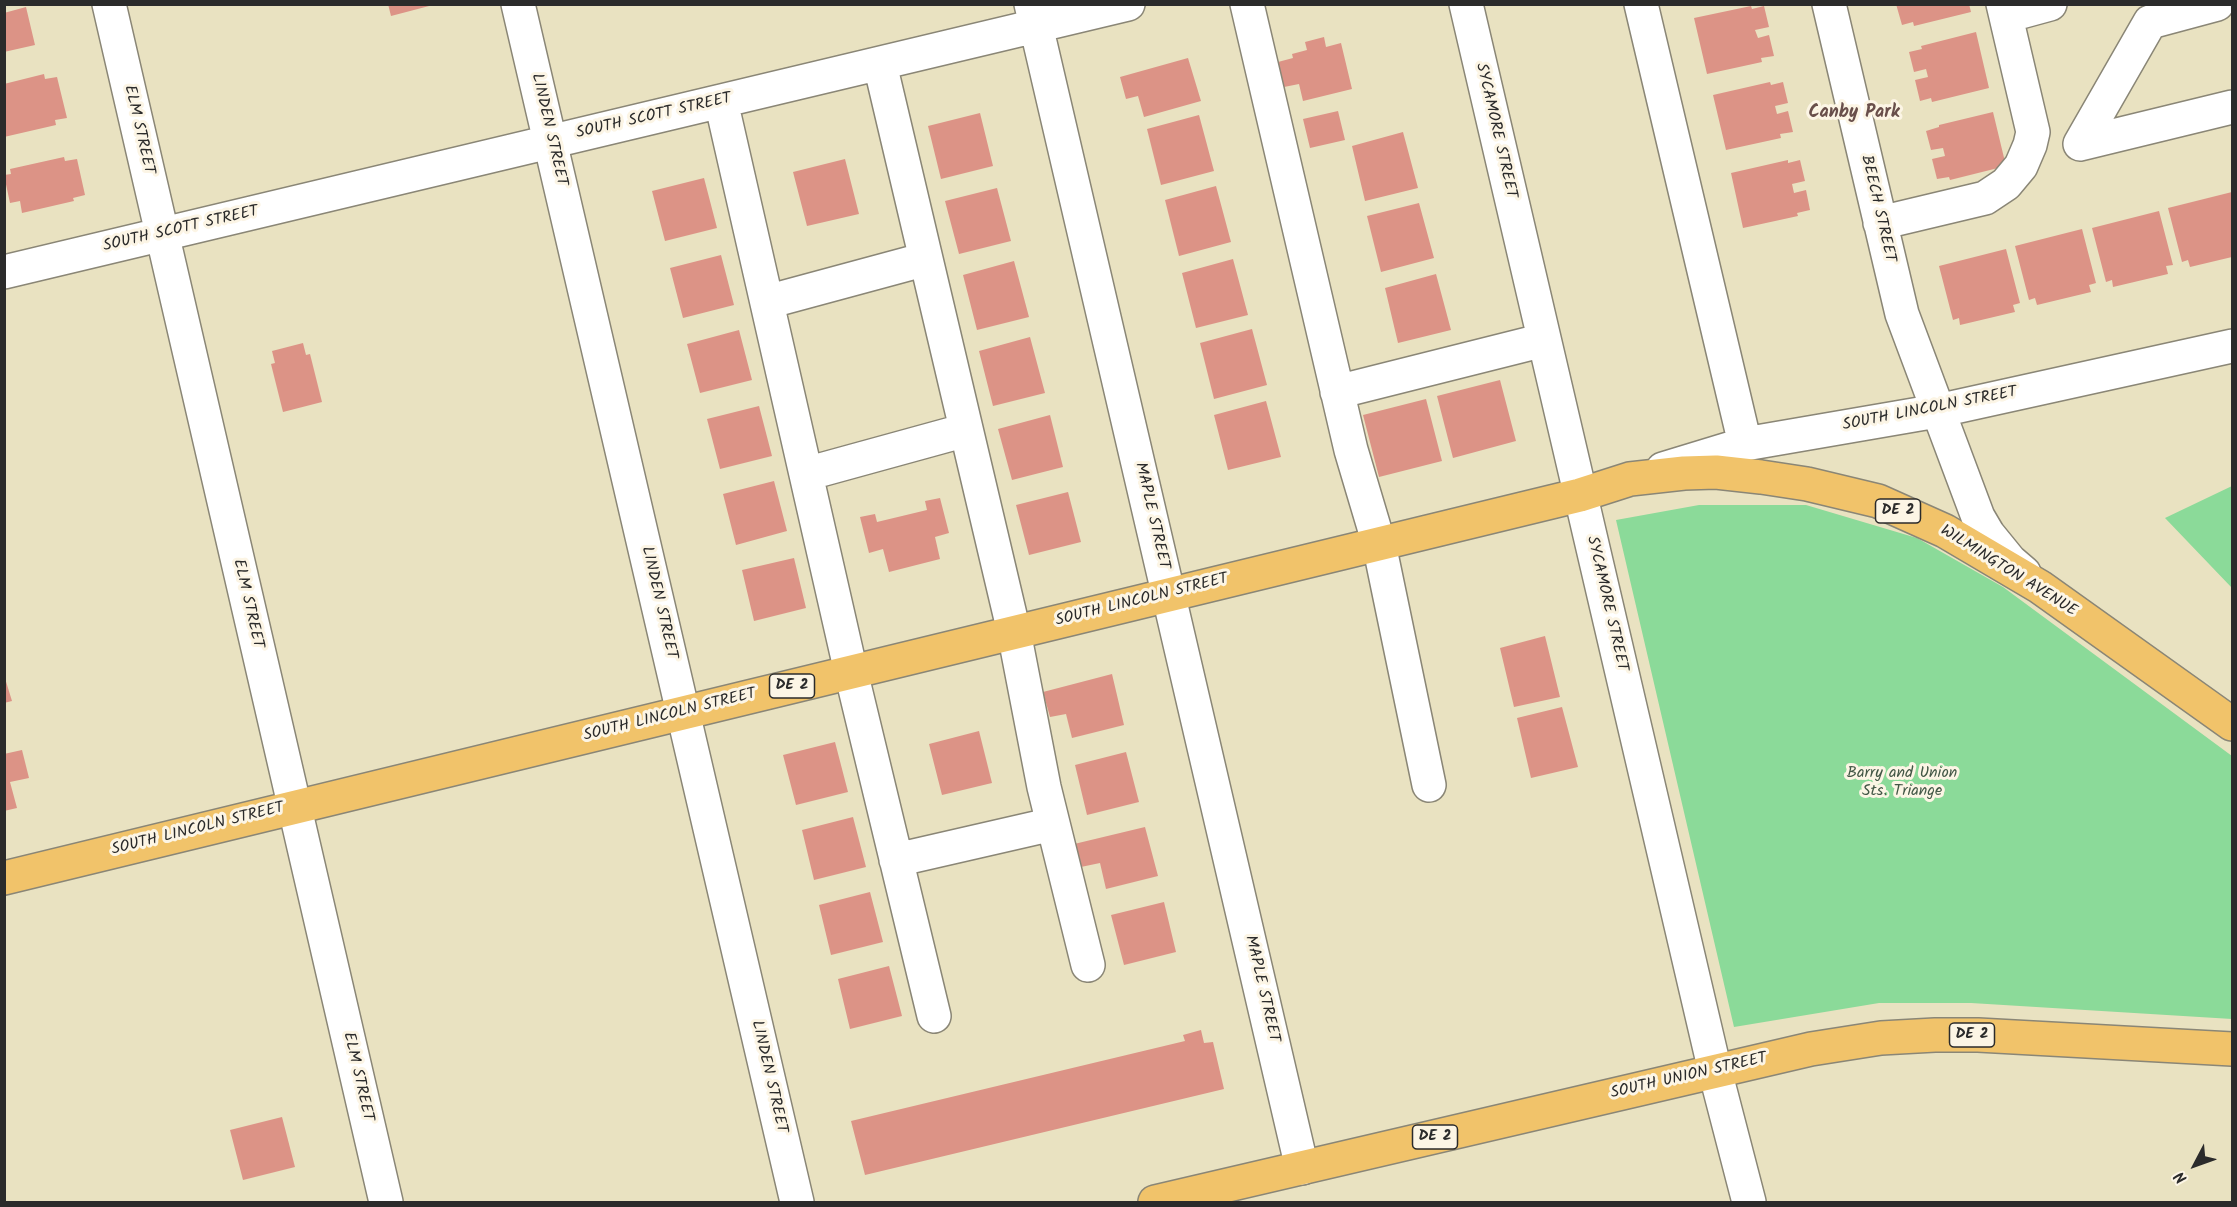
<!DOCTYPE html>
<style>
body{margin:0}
#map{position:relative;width:2237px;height:1207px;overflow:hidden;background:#e9e2c1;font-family:Kalam,sans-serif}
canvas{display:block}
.frame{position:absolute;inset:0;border:6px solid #2b2b2b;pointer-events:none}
.north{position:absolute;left:2165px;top:1135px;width:60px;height:60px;-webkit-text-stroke:4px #fcf5e5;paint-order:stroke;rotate:229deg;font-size:16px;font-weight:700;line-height:24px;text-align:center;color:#2b2b2b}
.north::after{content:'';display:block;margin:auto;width:21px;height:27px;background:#2b2b2b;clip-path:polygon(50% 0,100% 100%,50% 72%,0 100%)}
</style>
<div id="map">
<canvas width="2237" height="1207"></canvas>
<div class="frame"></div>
<div class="north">N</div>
</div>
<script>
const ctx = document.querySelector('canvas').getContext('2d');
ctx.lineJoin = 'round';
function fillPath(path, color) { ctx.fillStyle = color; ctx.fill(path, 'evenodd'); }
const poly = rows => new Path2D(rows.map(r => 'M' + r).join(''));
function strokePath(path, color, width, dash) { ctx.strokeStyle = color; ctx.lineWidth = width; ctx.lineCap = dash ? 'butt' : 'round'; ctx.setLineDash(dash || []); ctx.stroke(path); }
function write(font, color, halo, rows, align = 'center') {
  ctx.font = font + ' Kalam,sans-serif'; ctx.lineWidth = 6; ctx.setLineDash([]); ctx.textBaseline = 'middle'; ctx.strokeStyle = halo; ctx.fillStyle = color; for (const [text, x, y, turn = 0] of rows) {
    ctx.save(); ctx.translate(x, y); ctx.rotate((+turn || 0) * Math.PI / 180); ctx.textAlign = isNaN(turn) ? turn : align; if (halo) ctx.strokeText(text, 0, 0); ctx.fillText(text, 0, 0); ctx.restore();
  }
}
fillPath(poly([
 [2232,486,2232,588,2165,518],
 [1699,505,1806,505,1917,538,2003,587,2232,756,2232,1019,1971,1003,1879,1003,1734,1027,1616,520]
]), '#8bda99');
fillPath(poly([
 [388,4,433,4,433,5,391,16],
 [1896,4,1969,4,1971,12,1914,26,1913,22,1902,25],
 [1751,6,1752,9,1764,6,1769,27,1755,30,1758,38,1769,35,1774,56,1761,58,1762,62,1707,74,1694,18],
 [26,7,35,45,4,52,4,13],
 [1976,32,1989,88,1932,102,1931,98,1920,101,1915,80,1928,77,1926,69,1914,72,1909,52,1922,49,1921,46],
 [1324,37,1326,47,1341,43,1352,89,1303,101,1299,84,1284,87,1278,62,1293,58,1292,54,1307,50,1305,42],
 [1188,58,1201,101,1144,117,1138,96,1126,99,1120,77],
 [44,74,45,79,57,77,67,118,55,120,56,125,4,137,4,84],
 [1770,82,1771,85,1783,82,1788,103,1775,106,1777,114,1788,111,1793,132,1780,134,1781,138,1726,150,1713,95],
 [1338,111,1345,140,1310,148,1303,119],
 [1993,112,2006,166,1950,180,1949,177,1937,179,1932,159,1945,156,1943,148,1931,150,1926,131,1939,127,1939,125],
 [980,113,993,166,941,179,928,126],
 [1199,115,1214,171,1161,185,1147,129],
 [1403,132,1418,188,1365,201,1352,146],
 [64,157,65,161,77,159,85,195,73,198,74,201,22,213,20,201,10,203,4,175,11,174,10,169],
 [845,159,859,214,807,226,793,172],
 [1788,160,1788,163,1800,160,1805,181,1792,184,1794,193,1806,190,1810,210,1797,213,1798,216,1743,228,1731,173],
 [704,178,717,228,665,241,652,191],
 [1216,186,1231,242,1179,256,1165,200],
 [997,188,1011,241,959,254,945,201],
 [2232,192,2232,257,2190,267,2188,260,2182,262,2168,208],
 [1419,203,1434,258,1381,272,1367,216],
 [2159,211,2173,265,2166,266,2168,274,2113,287,2112,280,2106,282,2092,228],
 [2082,229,2096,283,2089,285,2091,292,2037,305,2035,298,2029,300,2015,246],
 [2006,249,2020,303,2013,305,2015,312,1960,325,1959,318,1953,320,1939,266],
 [721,255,734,305,683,318,670,268],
 [1233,259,1248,315,1196,328,1182,273],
 [1014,261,1029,317,977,330,963,275],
 [1436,274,1451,330,1398,343,1385,288],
 [1252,329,1267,385,1214,399,1200,343],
 [739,330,752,380,700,393,687,344],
 [1030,337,1045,393,993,406,979,351],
 [303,343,306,355,310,354,322,402,283,412,271,364,275,363,272,351],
 [1500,380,1516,441,1453,458,1437,396],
 [1426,399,1442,461,1379,477,1363,415],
 [1266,401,1281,457,1228,470,1214,415],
 [759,406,772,456,720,469,707,419],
 [1050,415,1063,467,1012,480,998,429],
 [774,481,787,531,736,545,723,494],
 [1068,492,1081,542,1029,555,1016,505],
 [940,498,949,533,935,537,940,559,889,572,883,549,869,553,860,517,875,514,877,522,927,510,925,501],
 [794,558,806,608,754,621,742,570],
 [1545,636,1560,697,1514,707,1500,648],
 [1112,674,1124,725,1072,738,1066,714,1050,717,1043,692],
 [4,675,12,701,4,703],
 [1562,707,1578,767,1531,778,1517,718],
 [979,731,992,783,942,795,929,744],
 [835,742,848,792,796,805,783,755],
 [22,750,29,778,10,782,17,808,4,811,4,754],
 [1126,752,1139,802,1087,815,1075,765],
 [853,817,866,867,814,880,802,830],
 [1145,827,1158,876,1106,889,1100,863,1076,868,1070,845],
 [870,892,883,942,831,955,819,905],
 [1164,902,1176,952,1124,965,1111,915],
 [889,966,902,1016,850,1029,838,979],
 [1201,1030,1204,1043,1213,1042,1224,1089,865,1175,851,1121,1185,1041,1183,1035],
 [282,1117,295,1167,243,1180,230,1130]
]), '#dc9386');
const minor = poly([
 [109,4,386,1202],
 [518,4,797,1202],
 [1031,4,1302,1168],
 [1247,4,1351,450,1379,544,1429,785],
 [1466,4,1715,1071,1749,1202],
 [1641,4,1745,444],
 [1829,4,1902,314,1978,517,1988,534,2010,561,2024,573],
 [2217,4,2150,22,2080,144,2232,107],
 [2006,16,2050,4],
 [880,64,1014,632,1044,787,1088,965],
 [721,101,851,672,934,1016],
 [1880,223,1985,198,2006,184,2021,166,2030,145,2033,132,2003,4],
 [4,272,1128,4],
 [767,302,926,259],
 [1337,392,1544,340],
 [1663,469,1745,444,1937,411,2232,346],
 [806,474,966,430],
 [896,860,1053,824]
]);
const major = poly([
 [4,878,1580,495,1630,479,1684,473,1716,472,1761,477,1807,484,1878,501,1945,531,2040,587,2232,724],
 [1155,1202,1811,1049,1881,1038,1935,1035,1978,1035,2232,1049]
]);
strokePath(minor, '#8a8676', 36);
strokePath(major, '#8a8676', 36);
strokePath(minor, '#fff', 33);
strokePath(major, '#f1c36a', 33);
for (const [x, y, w] of [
 [1898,511,45],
 [792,686,45],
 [1972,1035,45],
 [1435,1137,45]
]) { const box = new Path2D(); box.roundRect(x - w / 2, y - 12, w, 24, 4.5); ctx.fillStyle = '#fcf5e5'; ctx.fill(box); strokePath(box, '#2b2b2b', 1.5); }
write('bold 15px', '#2b2b2b', null, [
 ["DE 2",1898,511],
 ["DE 2",792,686],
 ["DE 2",1972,1035],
 ["DE 2",1435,1137]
]);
write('16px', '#2b2b2b', '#fcf5e5', [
 ["SOUTH SCOTT STREET",654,117,-13],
 ["ELM STREET",138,130,77],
 ["LINDEN STREET",548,130,77],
 ["SYCAMORE STREET",1495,131,77],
 ["BEECH STREET",1877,209,77],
 ["SOUTH SCOTT STREET",181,230,-13],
 ["SOUTH LINCOLN STREET",1930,410,-11],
 ["MAPLE STREET",1151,516,77],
 ["WILMINGTON AVENUE",2008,572,32],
 ["SOUTH LINCOLN STREET",1142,601,-14],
 ["LINDEN STREET",658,603,77],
 ["ELM STREET",247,604,77],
 ["SYCAMORE STREET",1606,604,77],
 ["SOUTH LINCOLN STREET",670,716,-14],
 ["SOUTH LINCOLN STREET",198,830,-14],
 ["MAPLE STREET",1261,989,77],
 ["ELM STREET",357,1077,77],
 ["LINDEN STREET",768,1077,77],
 ["SOUTH UNION STREET",1689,1077,-13]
]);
write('16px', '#435746', '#fcf5e5', [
 ["Barry and Union",1902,774],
 ["Sts. Triange",1902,792]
]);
write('bold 18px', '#694f4b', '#fcf5e5', [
 ["Canby Park",1854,114]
]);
</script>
